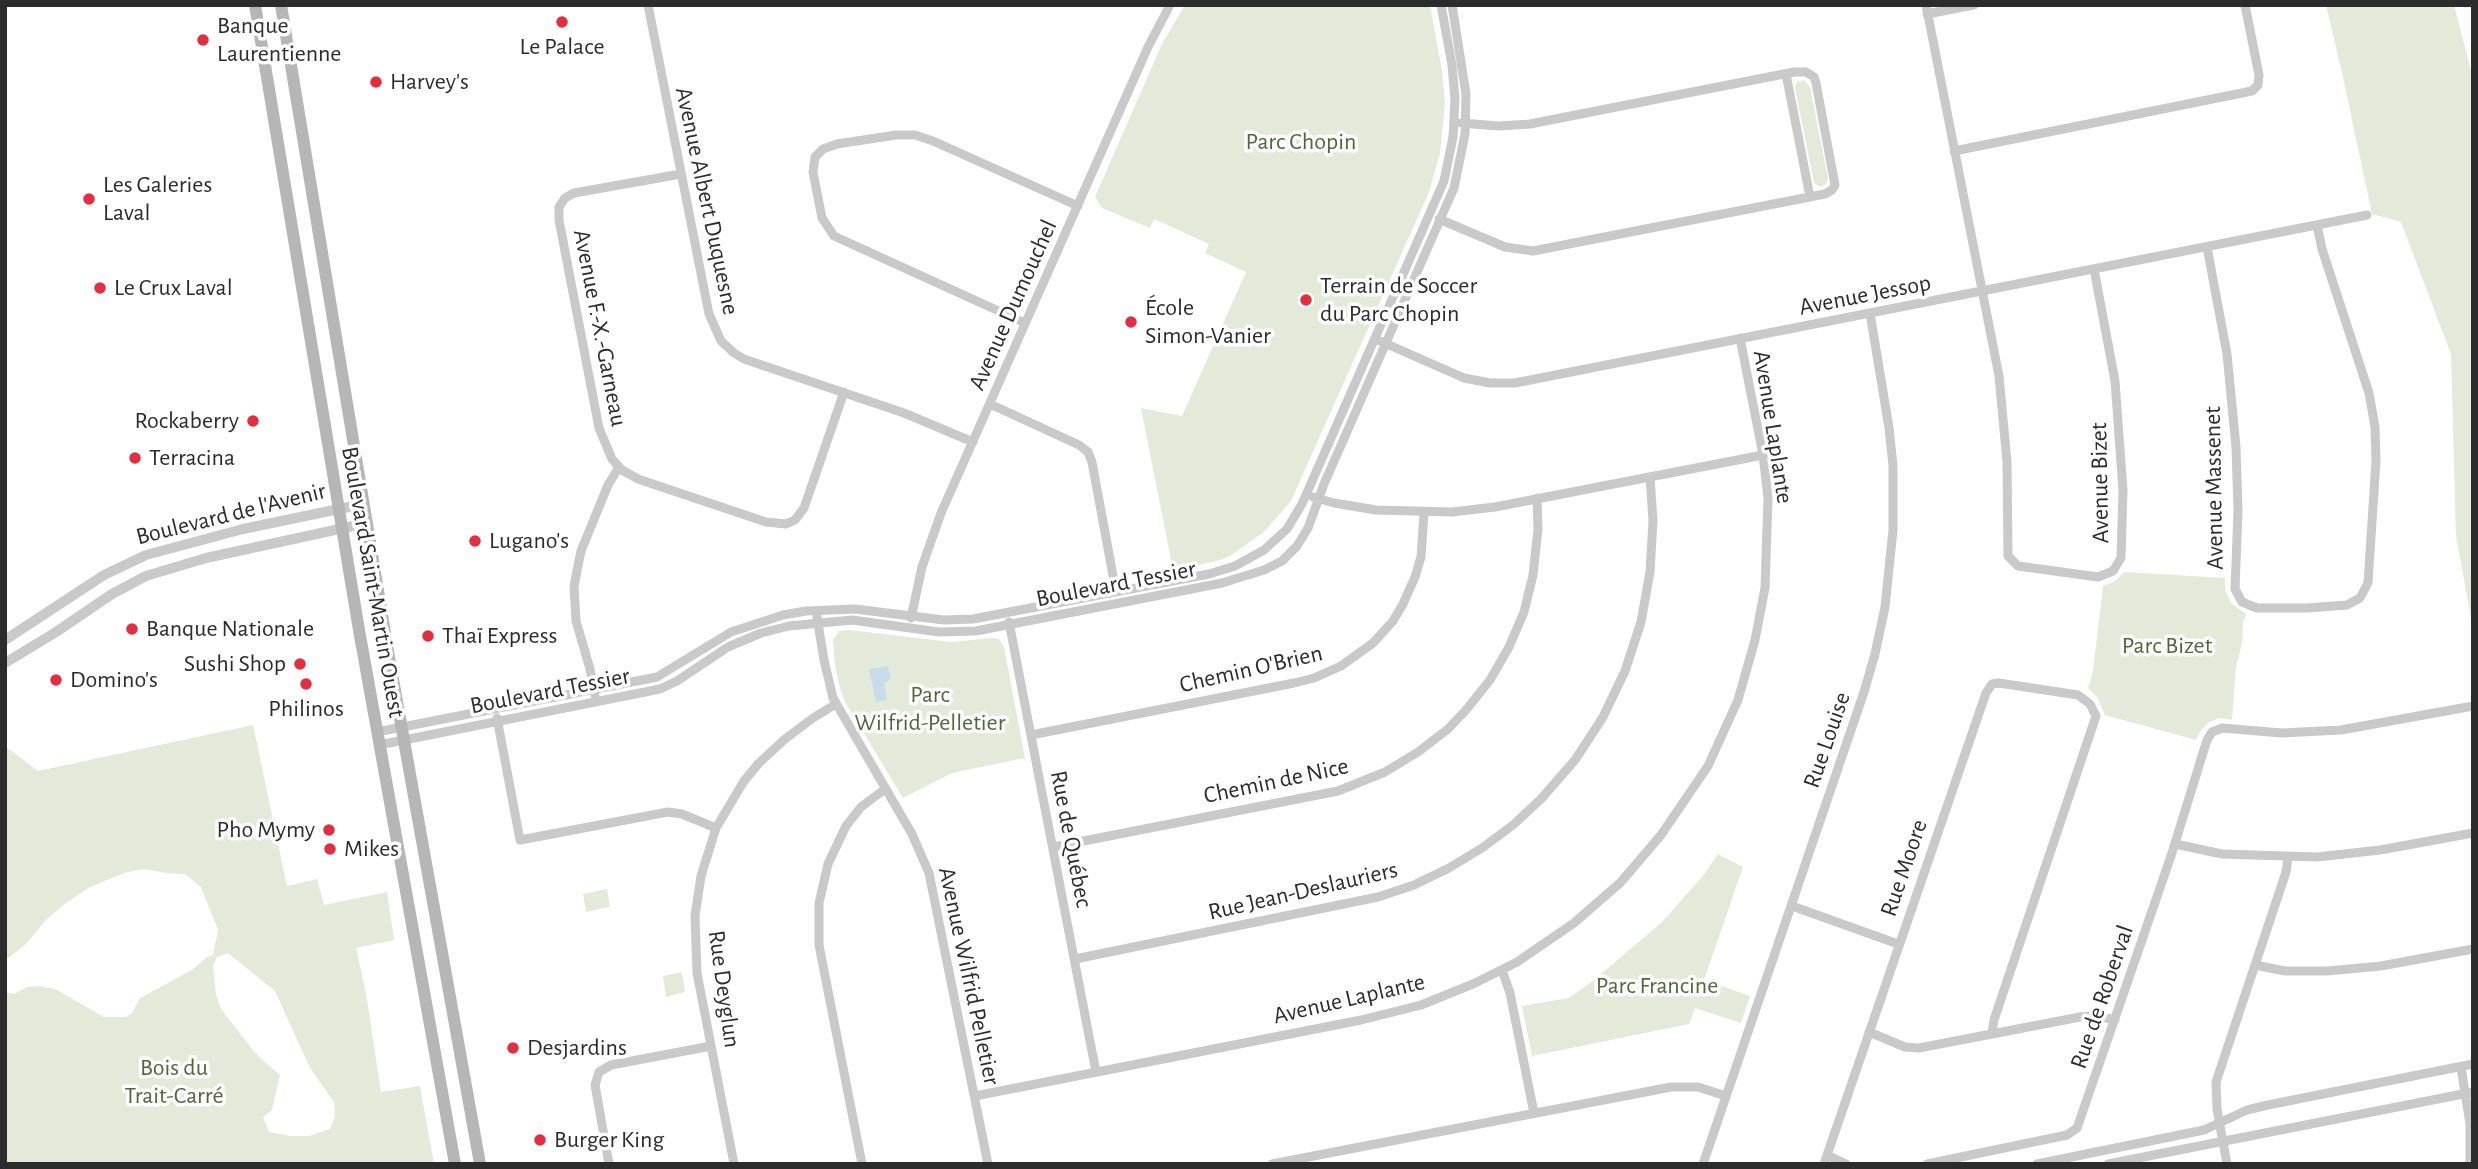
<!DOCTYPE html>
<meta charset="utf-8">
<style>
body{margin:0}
#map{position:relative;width:2478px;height:1169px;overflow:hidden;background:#fff;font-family:"Alegreya Sans",sans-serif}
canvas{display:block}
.frame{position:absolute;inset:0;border:7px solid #2c2c2c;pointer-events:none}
</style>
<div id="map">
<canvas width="2478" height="1169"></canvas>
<div class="frame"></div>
</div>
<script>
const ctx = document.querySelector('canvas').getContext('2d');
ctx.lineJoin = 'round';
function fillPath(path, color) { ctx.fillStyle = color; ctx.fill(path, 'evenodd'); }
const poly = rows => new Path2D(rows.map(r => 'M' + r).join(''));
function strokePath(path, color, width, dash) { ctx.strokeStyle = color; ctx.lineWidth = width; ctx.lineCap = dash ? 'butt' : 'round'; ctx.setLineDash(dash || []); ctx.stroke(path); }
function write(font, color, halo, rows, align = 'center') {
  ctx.font = font + ' "Alegreya Sans",sans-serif'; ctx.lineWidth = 7; ctx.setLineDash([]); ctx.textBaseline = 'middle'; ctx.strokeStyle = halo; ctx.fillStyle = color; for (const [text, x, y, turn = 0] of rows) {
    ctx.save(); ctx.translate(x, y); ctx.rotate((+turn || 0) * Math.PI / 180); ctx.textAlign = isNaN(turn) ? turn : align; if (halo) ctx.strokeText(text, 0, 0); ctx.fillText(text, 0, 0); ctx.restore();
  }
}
fillPath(poly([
 [1185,5,1430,5,1442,71,1445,103,1440,153,1429,192,1291,501,1264,532,1230,556,1221,560,1173,570,1141,408,1182,416,1246,272,1205,253,1209,244,1154,219,1150,228,1102,208,1095,197,1162,44],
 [2326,5,2454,5,2473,78,2473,629,2456,536,2451,354,2401,222,2372,214,2342,73],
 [1804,80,1810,87,1828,178,1826,184,1820,187,1814,183,1795,88,1797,82],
 [2124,572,2225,578,2225,590,2231,603,2246,614,2243,622,2242,643,2236,668,2232,720,2220,718,2209,722,2200,732,2196,740,2105,715,2097,697,2088,688,2093,671,2103,586,2115,581],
 [849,630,951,642,992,638,999,639,1004,647,1025,758,952,773,903,798,845,702,840,688,835,666,833,640,839,631],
 [253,725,287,886,317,879,324,905,387,892,394,940,356,948,366,993,381,1092,420,1086,434,1164,5,1164,5,992,14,994,27,987,39,986,55,989,104,1017,125,1017,132,1013,140,998,192,970,207,957,213,955,218,930,201,887,185,874,166,873,144,869,124,873,90,887,63,905,45,921,26,944,10,957,5,958,5,746,38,771],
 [228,953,275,991,310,1068,334,1102,335,1116,330,1129,309,1136,290,1136,269,1132,263,1117,272,1110,280,1075,259,1057,245,1040,221,1009,216,995,213,965,217,957],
 [1718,854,1743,867,1704,980,1750,996,1741,1023,1695,1008,1689,1024,1532,1056,1522,1006,1569,998,1594,980,1662,922,1702,877],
 [607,889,610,907,586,912,583,894],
 [682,972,685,992,666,997,663,976]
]), '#e3ead9');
fillPath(poly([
 [888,666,891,679,884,683,887,700,876,702,869,669]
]), '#c5ddea');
strokePath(poly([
 [648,5,709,314,721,341,734,353,744,359,904,413,973,442],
 [1926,5,1999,376,2007,462,2008,556,2018,566,2098,577,2113,571,2121,558,2123,490,2115,381,2094,269],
 [1927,14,1974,5],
 [1786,74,1810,197],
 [1954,151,2252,91,2258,85,2259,75,2245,5],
 [681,174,574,193,565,198,559,207,559,220,599,428,612,459,622,470,638,479,766,522,786,524,795,520,804,508,844,392],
 [1439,219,1505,247,1533,251,1825,194,1832,190,1835,185,1816,83,1814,77,1806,72,1794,72,1530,124,1499,126,1461,123],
 [2207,247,2227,354,2236,447,2238,511,2235,589,2242,602,2257,608,2307,608,2347,605,2360,598,2368,583,2376,461,2375,427,2369,393,2322,249,2317,225],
 [1025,323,834,236,822,218,813,172,815,157,823,149,837,144,896,135,915,135,933,141,1078,206],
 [1380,341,1464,378,1490,383,1515,383,2367,215],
 [990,404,1079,445,1088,452,1092,462,1116,592],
 [1313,497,1334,503,1376,510,1452,512,1495,507,1763,455],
 [817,617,824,660,833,698,912,834,929,873,988,1164],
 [911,618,922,567,941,513,1148,47,1170,5],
 [1009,622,1096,1072],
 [595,695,590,669,576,621,574,586,581,551,608,485,619,467],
 [497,718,520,840,668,812,682,814,716,828],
 [377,732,657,677,731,632,783,615,806,611,855,609,944,620,973,619,1209,574,1235,566,1264,550,1287,529,1302,504,1444,181,1453,137,1455,99,1452,65,1441,5],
 [1031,735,1294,683,1314,678,1341,666,1373,643,1393,621,1403,604,1415,577,1421,557,1424,513],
 [379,745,660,689,677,681,728,647,761,633,789,626,852,620,939,632,976,631,1222,583,1264,570,1282,561,1297,546,1308,528,1324,484,1454,188,1465,134,1466,94,1452,5],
 [2175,844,2222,854,2317,857,2380,850,2473,833],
 [1053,847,1338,791,1385,772,1418,752,1448,729,1466,710,1490,680,1509,647,1524,612,1533,575,1538,529,1537,498],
 [1792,906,1898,944],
 [1075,959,1378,897,1414,885,1449,868,1482,848,1513,825,1541,799,1575,760,1603,717,1625,671,1641,622,1650,572,1653,521,1650,477],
 [2255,965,2285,971,2327,971,2381,966,2473,949],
 [1502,970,1510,993,1534,1113],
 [1869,1032,1905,1047,1919,1048,2080,1017,2097,1016,2115,1020],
 [2461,1067,2470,1124,2470,1164],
 [975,1096,1361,1020,1421,1005,1473,984,1517,962,1574,923,1621,882,1661,835,1708,766,1738,700,1755,640,1765,588,1768,498,1763,455,1740,338],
 [1827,1155,1846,1164],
 [609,1164,595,1085,599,1072,611,1065,711,1046],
 [734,1164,697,973,695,916,701,876,716,828,744,781,759,763,785,739,813,718,836,704],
 [862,1164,819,945,819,903,828,864,846,826,861,807,885,789],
 [1272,1164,1671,1087,1698,1087,1726,1096],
 [1703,1164,1864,692,1875,654,1885,607,1893,530,1893,466,1889,428,1870,313],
 [1824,1164,1986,693,1992,684,1999,683,2078,695,2090,704,2096,716,1994,1020,1992,1033],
 [1927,1164,2067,1135,2077,1128,2171,856,2207,740,2212,732,2222,728,2282,733,2341,730,2473,706],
 [2037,1164,2204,1130,2247,1110,2268,1105,2473,1064],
 [2108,1164,2473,1092],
 [2227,1164,2217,1109,2216,1082,2286,872,2288,858]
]), '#c9c9c9', 9);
strokePath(poly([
 [5,640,104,575,146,555,243,529,363,504],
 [5,663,56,632,112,594,146,576,206,558,367,523]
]), '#c9c9c9', 10);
strokePath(poly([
 [255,5,359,630,455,1164],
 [281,5,389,657,480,1164]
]), '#b6b6b6', 12);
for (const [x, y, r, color] of [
 [562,22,7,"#e42d40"],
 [203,40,7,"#e42d40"],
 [376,82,7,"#e42d40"],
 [89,199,7,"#e42d40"],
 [100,288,7,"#e42d40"],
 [1306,300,7,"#e42d40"],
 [1131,322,7,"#e42d40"],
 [253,421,7,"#e42d40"],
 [135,458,7,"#e42d40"],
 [475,541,7,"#e42d40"],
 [132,629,7,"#e42d40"],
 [428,636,7,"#e42d40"],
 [300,664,7,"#e42d40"],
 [56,680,7,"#e42d40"],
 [306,684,7,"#e42d40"],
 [329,830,7,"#e42d40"],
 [330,849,7,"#e42d40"],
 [513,1048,7,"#e42d40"],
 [540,1140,7,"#e42d40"]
]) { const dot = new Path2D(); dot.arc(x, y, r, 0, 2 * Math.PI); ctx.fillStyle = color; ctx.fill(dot); strokePath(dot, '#fff', 2.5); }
write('24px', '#2c2c2c', '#fff', [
 ["Banque",217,26],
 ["Laurentienne",217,54],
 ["Le Palace",562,47,"center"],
 ["Harvey's",390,82],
 ["Les Galeries",103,185],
 ["Laval",103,213],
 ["Terrain de Soccer",1320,286],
 ["du Parc Chopin",1320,314],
 ["Le Crux Laval",114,288],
 ["École",1145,308],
 ["Simon-Vanier",1145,336],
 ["Rockaberry",239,421,"right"],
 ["Terracina",149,458],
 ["Lugano's",489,541],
 ["Banque Nationale",146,629],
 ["Thaï Express",442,636],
 ["Sushi Shop",286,664,"right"],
 ["Domino's",70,680],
 ["Philinos",306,709,"center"],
 ["Pho Mymy",315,830,"right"],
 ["Mikes",344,849],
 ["Desjardins",527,1048],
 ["Burger King",554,1140]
], 'left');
write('24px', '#50673a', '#fff', [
 ["Parc Chopin",1301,142],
 ["Parc Bizet",2167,646],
 ["Parc",930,695],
 ["Wilfrid-Pelletier",930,723],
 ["Parc Francine",1657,986],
 ["Bois du",174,1068],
 ["Trait-Carré",174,1096]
]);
write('24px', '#2c2c2c', '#fff', [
 ["Avenue Albert Duquesne",707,201,78],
 ["Avenue Jessop",1865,295,-11],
 ["Avenue Dumouchel",1013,305,-66],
 ["Avenue F.-X.-Garneau",600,328,79],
 ["Avenue Laplante",1773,427,81],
 ["Avenue Bizet",2100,483,-91],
 ["Avenue Massenet",2214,488,-91],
 ["Boulevard de l'Avenir",231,514,-14],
 ["Boulevard Saint-Martin Ouest",373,582,80],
 ["Boulevard Tessier",1116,584,-11],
 ["Chemin O'Brien",1251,669,-13],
 ["Boulevard Tessier",550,691,-11],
 ["Rue Louise",1827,740,-71],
 ["Chemin de Nice",1276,781,-12],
 ["Rue de Québec",1071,839,79],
 ["Rue Moore",1904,868,-71],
 ["Rue Jean-Deslauriers",1303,891,-13],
 ["Avenue Wilfrid Pelletier",969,976,78],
 ["Rue Deyglun",724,989,82],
 ["Rue de Roberval",2102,997,-71],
 ["Avenue Laplante",1349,999,-13]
]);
</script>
